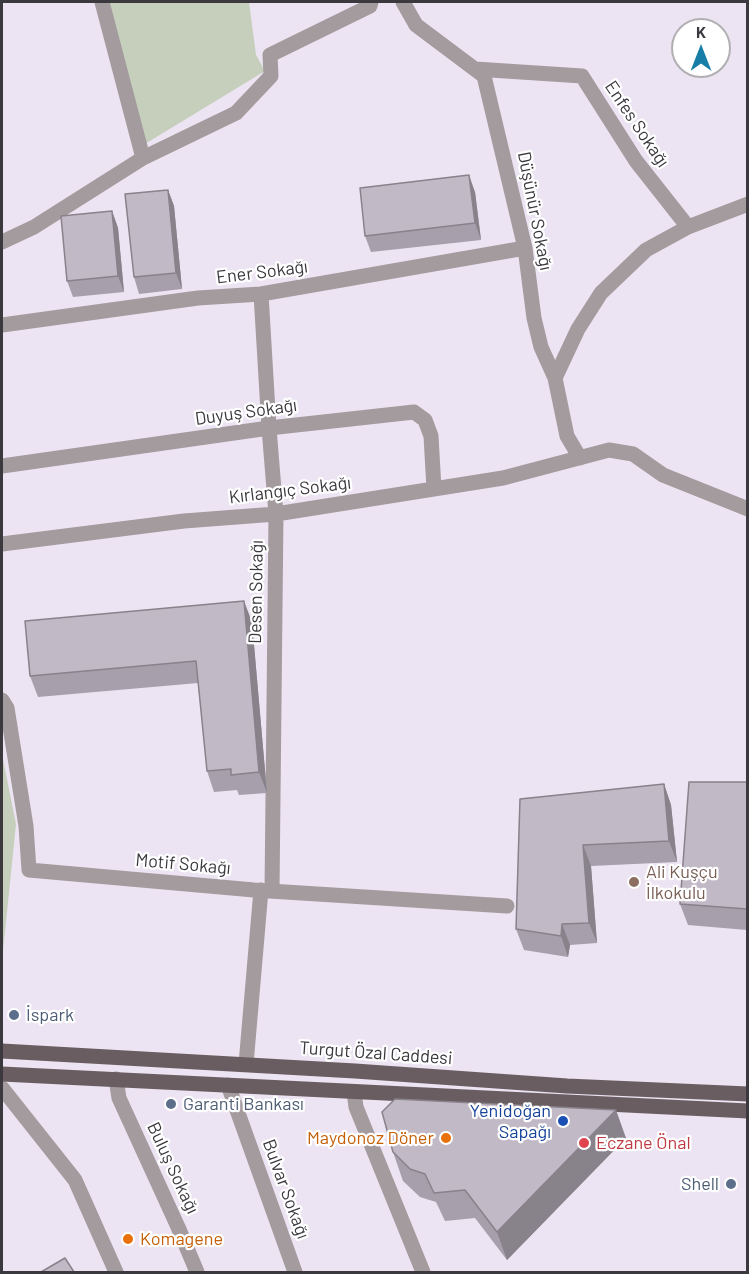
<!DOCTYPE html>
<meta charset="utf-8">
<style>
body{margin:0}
#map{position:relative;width:749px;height:1274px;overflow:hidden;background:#ece4f2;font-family:Barlow,sans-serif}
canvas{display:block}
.frame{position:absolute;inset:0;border:3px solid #3b383e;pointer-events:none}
.north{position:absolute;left:671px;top:18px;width:60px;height:60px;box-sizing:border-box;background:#fff;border:2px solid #b1afb2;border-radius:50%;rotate:0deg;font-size:16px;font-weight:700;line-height:24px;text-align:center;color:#3b383e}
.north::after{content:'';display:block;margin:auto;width:21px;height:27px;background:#177ea8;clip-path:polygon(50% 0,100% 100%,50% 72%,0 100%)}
</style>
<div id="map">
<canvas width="749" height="1274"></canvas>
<div class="frame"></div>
<div class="north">K</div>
</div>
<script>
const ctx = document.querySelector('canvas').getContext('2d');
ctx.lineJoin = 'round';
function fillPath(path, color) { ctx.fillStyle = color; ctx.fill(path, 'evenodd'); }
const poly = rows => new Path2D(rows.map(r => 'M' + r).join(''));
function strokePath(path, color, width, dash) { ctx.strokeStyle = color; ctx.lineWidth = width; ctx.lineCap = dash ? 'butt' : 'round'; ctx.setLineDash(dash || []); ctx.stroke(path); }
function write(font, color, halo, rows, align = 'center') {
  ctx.font = font + ' Barlow,sans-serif'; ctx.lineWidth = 4.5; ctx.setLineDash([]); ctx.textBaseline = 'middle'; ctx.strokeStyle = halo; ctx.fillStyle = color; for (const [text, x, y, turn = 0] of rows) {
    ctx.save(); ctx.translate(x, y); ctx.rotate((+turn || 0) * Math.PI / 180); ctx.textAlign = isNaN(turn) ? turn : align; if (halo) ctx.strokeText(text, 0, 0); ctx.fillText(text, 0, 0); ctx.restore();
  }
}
fillPath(poly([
 [100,2,249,2,256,55,265,71,140,147],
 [2,754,16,824,2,961]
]), '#c6cfbc');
strokePath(poly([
 [102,2,143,158],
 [403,2,416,25,484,76,525,248,534,318,541,347,555,378,567,436,580,458],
 [475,69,582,76,636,161,688,227,748,204],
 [2,242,34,227,143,158,236,113,271,76,270,55,370,6,371,2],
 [261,294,269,428,276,514,272,891],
 [2,325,198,298,261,294,525,248],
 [555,378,578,329,601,293,646,250,688,227],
 [2,466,269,428,414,412,425,420,431,436,434,489],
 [2,544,184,521,276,514,503,478,609,450,633,454,663,475,748,509],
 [2,700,7,708,26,826,29,870,254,890,507,906],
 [246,1064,261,890],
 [116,1079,119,1098,178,1227,197,1272],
 [228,1085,295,1272],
 [2,1088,75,1180,116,1272],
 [354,1092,356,1107,423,1272]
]), '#a39b9e', 15);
strokePath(poly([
 [2,1051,355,1071,567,1086,748,1094],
 [2,1074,748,1111]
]), '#6a5d61', 15);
fillPath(poly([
 [168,190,174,206,182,289,139,294,134,277],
 [475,192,481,240,371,252,365,236],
 [112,211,118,228,124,292,73,297,67,281],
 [252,622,267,793,239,795,237,790,214,792,207,771,198,683,38,697,30,676],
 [747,782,747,930,688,925,680,904],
 [664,784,671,805,677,862,591,866,597,943,570,945,568,957,524,950,516,929,520,799],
 [626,1138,507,1260,475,1218,445,1221,436,1202,420,1197,403,1181,393,1152]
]), '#a79fab');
fillPath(poly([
 [469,175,475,192,481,240,475,223],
 [168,190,174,206,182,289,176,273],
 [112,211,118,228,124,292,118,276],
 [244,601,252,622,267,793,259,772],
 [664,784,671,805,677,862,669,841],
 [583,845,591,866,597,943,589,923],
 [562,924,570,945,568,957,561,936],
 [616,1110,626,1138,507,1260,497,1232]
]), '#88828b');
const building = poly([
 [469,175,475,223,365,236,360,188,469,175],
 [168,190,176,273,134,277,125,194,168,190],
 [112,211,118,276,67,281,61,216,112,211],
 [244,601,259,772,231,775,231,769,207,771,196,661,30,676,25,621,244,601],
 [689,782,747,782,747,909,680,904,689,782],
 [664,784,669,841,583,845,589,923,562,924,561,936,516,929,520,799,664,784],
 [395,1099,616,1110,497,1232,465,1190,434,1193,425,1174,410,1169,393,1152,382,1112,395,1099],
 [65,1258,74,1272,41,1272,65,1258]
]);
fillPath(building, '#c2b9c7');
strokePath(building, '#88828b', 1.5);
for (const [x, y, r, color] of [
 [634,882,6,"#8d6e63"],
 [14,1015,6,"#5c6f8a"],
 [171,1104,6,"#5c6f8a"],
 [563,1121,6,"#1a4fb4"],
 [446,1138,6,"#e8710a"],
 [584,1143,6,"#e0444e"],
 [731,1184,6,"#5c6f8a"],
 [128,1239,6,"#e8710a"]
]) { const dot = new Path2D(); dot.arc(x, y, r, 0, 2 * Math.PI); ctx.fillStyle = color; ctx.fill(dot); strokePath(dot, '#fff', 2); }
write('18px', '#3b383e', '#fff', [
 ["Enfes Sokağı",637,124,56],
 ["Düşünür Sokağı",535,211,79],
 ["Ener Sokağı",262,272,-7],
 ["Duyuş Sokağı",246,412,-8],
 ["Kırlangıç Sokağı",290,490,-7],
 ["Desen Sokağı",256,592,-89],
 ["Motif Sokağı",183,864,5],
 ["Turgut Özal Caddesi",376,1053,4],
 ["Buluş Sokağı",173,1168,65],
 ["Bulvar Sokağı",286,1189,70]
]);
write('18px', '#785e54', '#fff', [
 ["Ali Kuşçu",646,872],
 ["İlkokulu",646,893]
], 'left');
write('18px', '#4e5e75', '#fff', [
 ["İspark",26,1015],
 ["Garanti Bankası",183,1104],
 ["Shell",719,1184,"right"]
], 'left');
write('18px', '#164399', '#fff', [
 ["Yenidoğan",551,1111],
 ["Sapağı",551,1132]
], 'right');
write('18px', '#c56008', '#fff', [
 ["Maydonoz Döner",434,1138],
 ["Komagene",140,1239,"left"]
], 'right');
write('18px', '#be3a42', '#fff', [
 ["Eczane Önal",596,1143]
], 'left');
</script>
